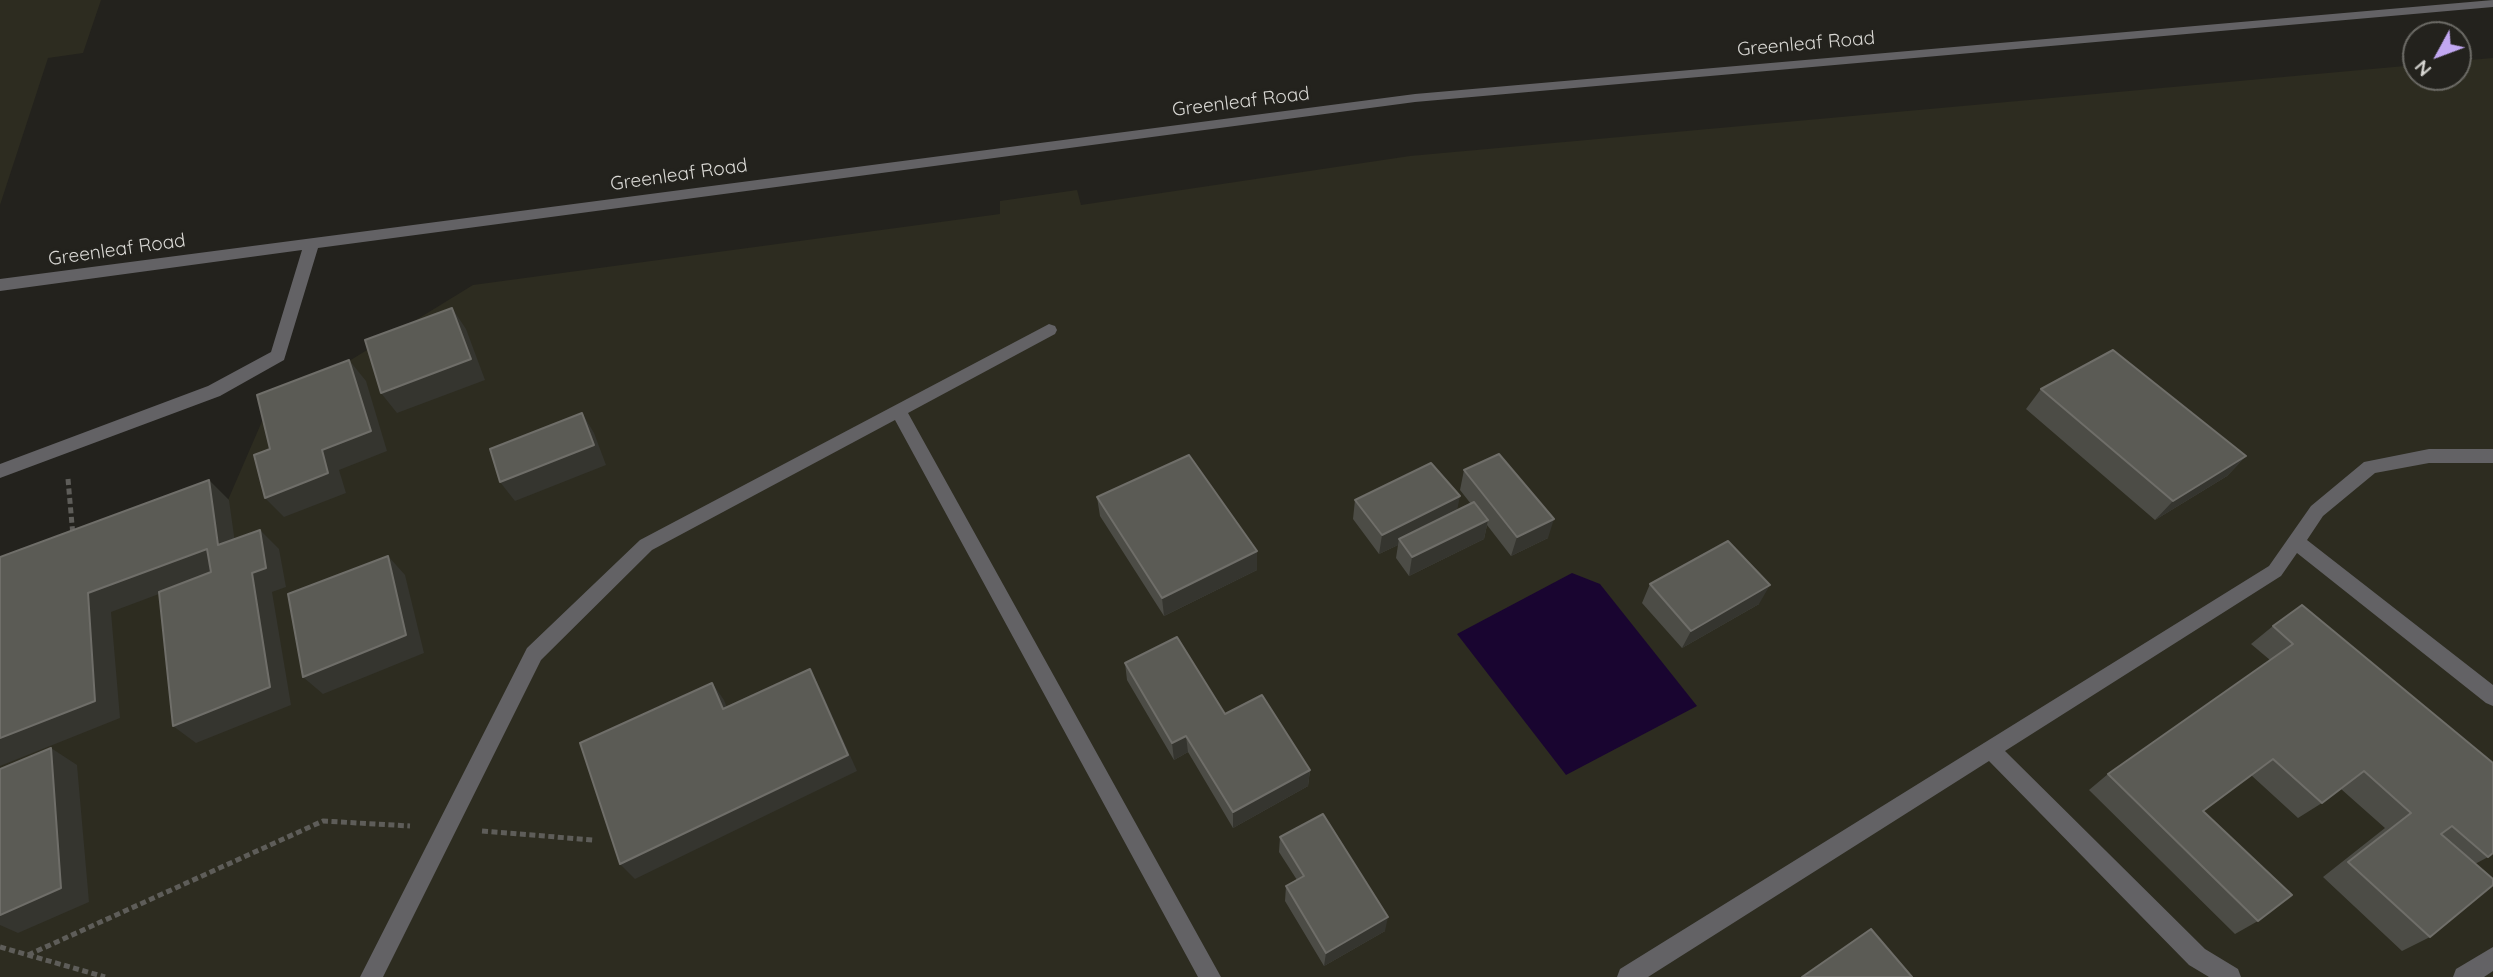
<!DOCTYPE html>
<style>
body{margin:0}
#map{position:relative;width:2493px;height:977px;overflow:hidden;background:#23221d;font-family:Quicksand,sans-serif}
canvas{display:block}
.north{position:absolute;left:2402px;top:21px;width:70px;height:70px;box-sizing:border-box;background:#23221d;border:2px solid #6c6b66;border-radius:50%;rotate:229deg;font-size:19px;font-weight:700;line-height:28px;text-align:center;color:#d9d8d4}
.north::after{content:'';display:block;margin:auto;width:24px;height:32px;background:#c2a8f2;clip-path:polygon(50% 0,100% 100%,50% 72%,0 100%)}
</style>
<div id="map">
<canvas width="2493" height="977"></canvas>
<div class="north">N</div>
</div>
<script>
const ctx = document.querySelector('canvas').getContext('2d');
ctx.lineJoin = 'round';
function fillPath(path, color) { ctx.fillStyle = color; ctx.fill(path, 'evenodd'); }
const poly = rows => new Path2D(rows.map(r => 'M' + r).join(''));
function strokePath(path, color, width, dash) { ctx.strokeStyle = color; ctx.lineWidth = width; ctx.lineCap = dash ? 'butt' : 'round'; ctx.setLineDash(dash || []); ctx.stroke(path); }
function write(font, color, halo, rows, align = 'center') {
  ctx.font = font + ' Quicksand,sans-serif'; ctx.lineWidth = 6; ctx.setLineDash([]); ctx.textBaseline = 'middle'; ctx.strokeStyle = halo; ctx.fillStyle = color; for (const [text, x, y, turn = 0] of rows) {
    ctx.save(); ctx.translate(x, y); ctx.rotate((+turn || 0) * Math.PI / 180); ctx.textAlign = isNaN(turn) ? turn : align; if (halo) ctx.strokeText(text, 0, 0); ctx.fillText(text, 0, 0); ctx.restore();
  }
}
fillPath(poly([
 [0,0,101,0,83,53,48,58,0,205],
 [2493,58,2493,977,0,977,0,586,228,500,266,412,473,285,1000,214,1000,201,1077,190,1081,205,1410,156,2416,65,2416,77,2458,77,2458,61]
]), '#2d2c20');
fillPath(poly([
 [1572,573,1600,584,1697,706,1566,775,1457,634]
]), '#190530');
strokePath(poly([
 [68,479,73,536],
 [482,831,593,840],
 [0,947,105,977],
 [28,955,323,821,410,826]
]), '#5e5d59', 5, [6, 3.5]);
fillPath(poly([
 [2493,0,2493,7,1415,102,318,248,284,360,220,396,0,478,0,464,208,386,271,352,302,250,0,291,0,279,1415,94,2493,0],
 [1049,324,1055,326,1057,330,1055,334,908,413,1221,977,1198,977,895,420,652,550,541,660,383,977,360,977,527,648,640,540,1049,324],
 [2429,449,2493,449,2493,463,2429,463,2375,473,2323,516,2307,540,2493,685,2493,706,2486,703,2297,553,2281,576,2005,751,2205,949,2238,969,2241,977,2209,977,2189,965,1989,761,1648,977,1617,977,1620,969,2269,566,2311,506,2364,462,2429,449],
 [2493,947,2493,971,2484,977,2453,977,2456,969,2493,947]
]), '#636265');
fillPath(poly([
 [2041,389,2246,456,2227,476,2155,520,2026,409],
 [1464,470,1548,538,1511,556,1487,525,1484,539,1409,576,1396,558,1398,545,1379,554,1353,519,1355,500,1457,511,1471,504,1460,490],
 [1097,497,1257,570,1164,616,1100,516],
 [1650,584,1759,604,1682,648,1642,603],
 [2302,605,2488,857,2475,864,2430,937,2402,951,2323,877,2385,828,2341,789,2322,803,2298,818,2251,775,2203,811,2258,921,2235,934,2089,790,2108,774,2270,660,2251,644,2273,626],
 [1125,663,1225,714,1310,770,1308,786,1233,828,1188,752,1174,760,1127,680],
 [1280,837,1385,931,1324,966,1285,901,1286,886,1297,880,1279,852]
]), '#4c4c46');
fillPath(poly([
 [452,308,466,329,485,380,397,413,381,393],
 [349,360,366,381,387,451,339,470,346,493,284,517,265,498],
 [582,413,594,433,606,465,515,501,500,482],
 [2246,456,2227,476,2155,520,2173,501],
 [209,480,229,500,238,564,218,545],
 [1460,496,1456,516,1399,539,1398,545,1379,554,1382,535],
 [1554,519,1548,538,1511,556,1517,537],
 [1488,520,1484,539,1409,576,1412,557],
 [260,530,279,549,286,587,272,592,291,705,196,743,173,726,252,573],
 [207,549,228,568,111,612,120,718,0,766,0,738,88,593],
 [1257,551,1257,570,1164,616,1162,598],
 [388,556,405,575,424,653,323,694,303,677],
 [1770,585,1759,604,1682,648,1691,631],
 [810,669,819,686,857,771,635,879,620,864],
 [712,683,724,700,734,726,723,709],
 [1186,736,1188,752,1174,760,1172,743],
 [51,748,77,765,89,902,18,933,0,925,0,915],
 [1310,770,1308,786,1233,828,1233,812],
 [1388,917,1385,931,1324,966,1326,953]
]), '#35352f');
const building = poly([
 [452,308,471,359,381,393,365,340,452,308],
 [2113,350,2246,456,2173,501,2041,389,2113,350],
 [349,360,371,431,322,450,328,473,265,498,254,455,270,449,257,395,349,360],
 [582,413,594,445,500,482,490,449,582,413],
 [1499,454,1554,519,1517,537,1464,470,1499,454],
 [1189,455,1257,551,1162,598,1097,497,1189,455],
 [1431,463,1460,496,1382,535,1355,500,1431,463],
 [209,480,218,545,260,530,266,568,252,573,270,687,173,726,159,592,211,572,207,549,88,593,95,701,0,738,0,557,209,480],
 [1474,502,1488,520,1412,557,1399,539,1474,502],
 [1728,541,1770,585,1691,631,1650,584,1728,541],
 [388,556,406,635,303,677,288,594,388,556],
 [2302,605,2493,763,2493,853,2488,857,2452,826,2441,834,2493,879,2493,885,2430,937,2348,862,2411,813,2364,771,2322,803,2273,759,2203,811,2292,895,2258,921,2108,774,2293,644,2273,626,2302,605],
 [1177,637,1225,714,1262,695,1310,770,1233,812,1186,736,1172,743,1125,663,1177,637],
 [810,669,848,755,620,864,580,743,712,683,723,709,810,669],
 [51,748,61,888,0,915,0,769,51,748],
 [1323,814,1388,917,1326,953,1286,886,1304,876,1280,837,1323,814],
 [1871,929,1912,977,1802,977,1871,929]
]);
fillPath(building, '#5b5b55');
strokePath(building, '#6f6e69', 2);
write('19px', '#d9d8d4', '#23221d', [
 ["Greenleaf Road",1806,44,-5],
 ["Greenleaf Road",1241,102,-7],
 ["Greenleaf Road",679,175,-8],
 ["Greenleaf Road",117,250,-8]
]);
</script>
